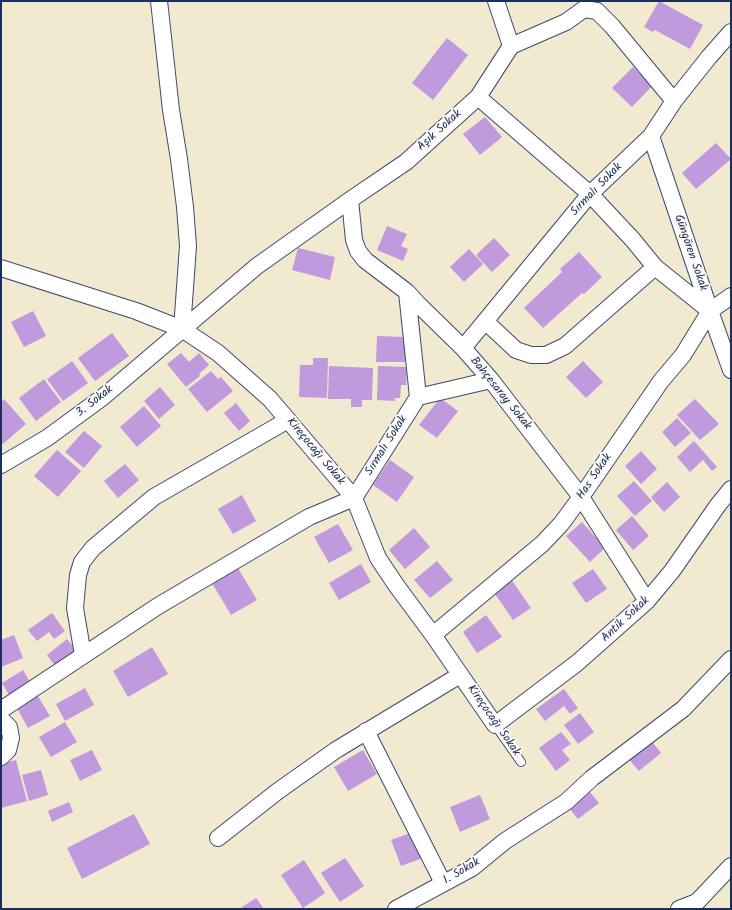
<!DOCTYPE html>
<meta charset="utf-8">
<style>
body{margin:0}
#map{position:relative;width:732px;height:910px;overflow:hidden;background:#f1e9d0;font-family:Kalam,sans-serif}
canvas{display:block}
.frame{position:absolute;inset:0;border:2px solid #1b2f5e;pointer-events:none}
</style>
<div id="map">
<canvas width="732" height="910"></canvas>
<div class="frame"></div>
</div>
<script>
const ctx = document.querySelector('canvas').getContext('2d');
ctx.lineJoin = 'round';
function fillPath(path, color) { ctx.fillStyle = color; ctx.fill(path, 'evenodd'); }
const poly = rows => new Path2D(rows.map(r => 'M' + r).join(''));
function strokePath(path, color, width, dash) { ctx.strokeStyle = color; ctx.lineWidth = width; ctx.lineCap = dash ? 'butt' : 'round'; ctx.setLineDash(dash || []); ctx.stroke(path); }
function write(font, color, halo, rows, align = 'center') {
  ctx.font = font + ' Kalam,sans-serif'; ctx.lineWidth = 3.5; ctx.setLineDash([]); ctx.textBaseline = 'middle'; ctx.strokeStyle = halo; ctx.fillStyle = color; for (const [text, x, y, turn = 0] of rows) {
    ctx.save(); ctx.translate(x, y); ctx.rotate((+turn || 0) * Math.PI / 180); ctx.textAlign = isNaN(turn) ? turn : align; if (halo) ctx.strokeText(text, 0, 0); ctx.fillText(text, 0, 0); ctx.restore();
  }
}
fillPath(poly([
 [659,1,703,25,690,49,655,30,653,32,644,27],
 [447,38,468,55,433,100,412,83],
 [633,67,652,86,632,107,612,88],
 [485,117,502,137,480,155,463,134],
 [716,143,731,159,696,189,682,173],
 [387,226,407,234,401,246,408,249,403,261,377,250],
 [494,238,510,255,492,272,476,255],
 [298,248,335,257,330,280,292,270],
 [469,249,483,264,464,282,450,267],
 [579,252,602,277,584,294,582,293,543,328,524,308,562,272,560,269],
 [33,311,46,336,24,347,11,322],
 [112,333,129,356,95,381,78,358],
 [377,336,406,337,405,362,376,362],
 [181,353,189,362,199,353,209,365,199,374,200,376,186,387,167,364],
 [313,358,328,358,327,398,299,397,300,365,313,365],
 [72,361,88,383,63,401,47,379],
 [583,361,603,382,586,398,566,377],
 [329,366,373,368,372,400,362,400,362,407,351,407,351,399,328,399],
 [378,366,407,367,406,385,401,385,400,398,395,398,395,401,377,400],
 [211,371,218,379,221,377,233,391,207,412,188,389],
 [44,379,61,402,36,421,19,398],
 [160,387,175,405,159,419,144,401],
 [440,398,458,411,437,438,419,425],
 [4,399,26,424,3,444,1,442,1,402],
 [695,399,719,424,700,440,677,415],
 [236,403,250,421,239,431,224,413],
 [144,406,161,426,137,447,120,427],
 [677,418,691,433,675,447,662,432],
 [84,431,102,446,84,468,65,452],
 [694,441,717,467,712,471,703,460,690,472,677,457],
 [57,450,81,471,58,497,34,476],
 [641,451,657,469,641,484,625,466],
 [390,460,414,477,397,502,373,485],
 [125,464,139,480,118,498,104,481],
 [634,481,652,501,635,516,617,496],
 [667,482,680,497,664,512,651,497],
 [242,495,256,521,233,534,218,509],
 [632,516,649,536,633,550,616,530],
 [582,522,605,548,590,562,566,536],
 [338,524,353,550,329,563,314,537],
 [414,528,430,547,405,569,389,550],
 [437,561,453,580,430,598,414,580],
 [361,564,371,582,339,600,329,583],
 [238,568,257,600,231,615,212,583],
 [593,569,607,589,586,603,572,583],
 [511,579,531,608,513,620,493,591],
 [52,613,65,631,54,639,49,632,37,641,28,630],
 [486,615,502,637,477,653,463,632],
 [14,635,23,658,1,667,1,640],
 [67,639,77,651,56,667,47,655],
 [152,647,168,674,128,697,113,671],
 [23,670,30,682,9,695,2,683],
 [85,688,94,705,65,721,56,704],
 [564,689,578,708,570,714,564,706,545,721,536,709],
 [38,696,50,716,28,728,17,708],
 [580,713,594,732,578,744,564,725],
 [65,722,77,742,51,757,39,737],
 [561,732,571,744,562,750,570,760,556,771,539,748],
 [650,739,661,753,639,771,627,757],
 [92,750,102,770,80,781,70,760],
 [363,750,377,774,348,791,334,767],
 [16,760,27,801,1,808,1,764],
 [41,770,48,795,29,801,22,775],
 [589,791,599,803,578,819,568,807],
 [480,795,490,819,460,832,450,807],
 [69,802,73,812,52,822,48,811],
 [134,814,150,844,82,879,67,848],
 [413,832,423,858,401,866,391,840],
 [345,858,364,886,340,902,321,873],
 [304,860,325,893,303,908,281,875],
 [256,898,264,909,239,909]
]), '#c09add');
const service = poly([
 [495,725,521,762]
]);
const minor = poly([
 [159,1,171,110,179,159,185,207,188,246,182,329],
 [496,1,511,46],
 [478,97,590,194,633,240,655,267,710,311],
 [651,136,710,311,731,370],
 [350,200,354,240,358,251,365,260,407,292,419,305,463,348,491,380,581,497,647,601],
 [1,268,136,311,182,329,218,353,270,399,354,498,378,558,396,585,433,635,495,725,577,663,647,601,672,571,718,505,731,489],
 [407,292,418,397],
 [485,321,516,350,531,355,546,355,565,346,655,267],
 [463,348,590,194,651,136,674,101,709,57,731,32],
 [1,465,47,438,103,397,257,266,350,200,406,162,478,97,511,46,566,22,584,9,597,11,612,26,674,101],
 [433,635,542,544,561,524,581,497,661,381,683,355,710,311,731,296],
 [83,655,75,608,78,575,82,562,93,548,154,497,288,420],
 [1,710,158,606,309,517,354,498,418,397,491,380],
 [1,719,9,727,11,738,8,750,1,757],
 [366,731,443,883],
 [218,838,278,791,336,750,460,675],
 [396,909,472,868,505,841,566,802,592,778,683,709,731,659],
 [679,909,697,902,731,866]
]);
strokePath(service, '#3b4b6f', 10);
strokePath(minor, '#3b4b6f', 18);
strokePath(service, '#fff', 8);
strokePath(minor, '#fff', 16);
write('12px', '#1b2f5e', '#fdfcf7', [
 ["Aşık Sokak",440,131,-42],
 ["Sırmalı Sokak",597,190,-46],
 ["Güngören Sokak",690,253,71],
 ["Bahçesaray Sokak",500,394,51],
 ["3. Sokak",95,402,-38],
 ["Sırmalı Sokak",387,446,-58],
 ["Kireçocağı Sokak",315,452,50],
 ["Has Sokak",595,477,-56],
 ["Antik Sokak",626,620,-43],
 ["Kireçocağı Sokak",493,721,55],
 ["1. Sokak",462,872,-31]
]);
</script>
